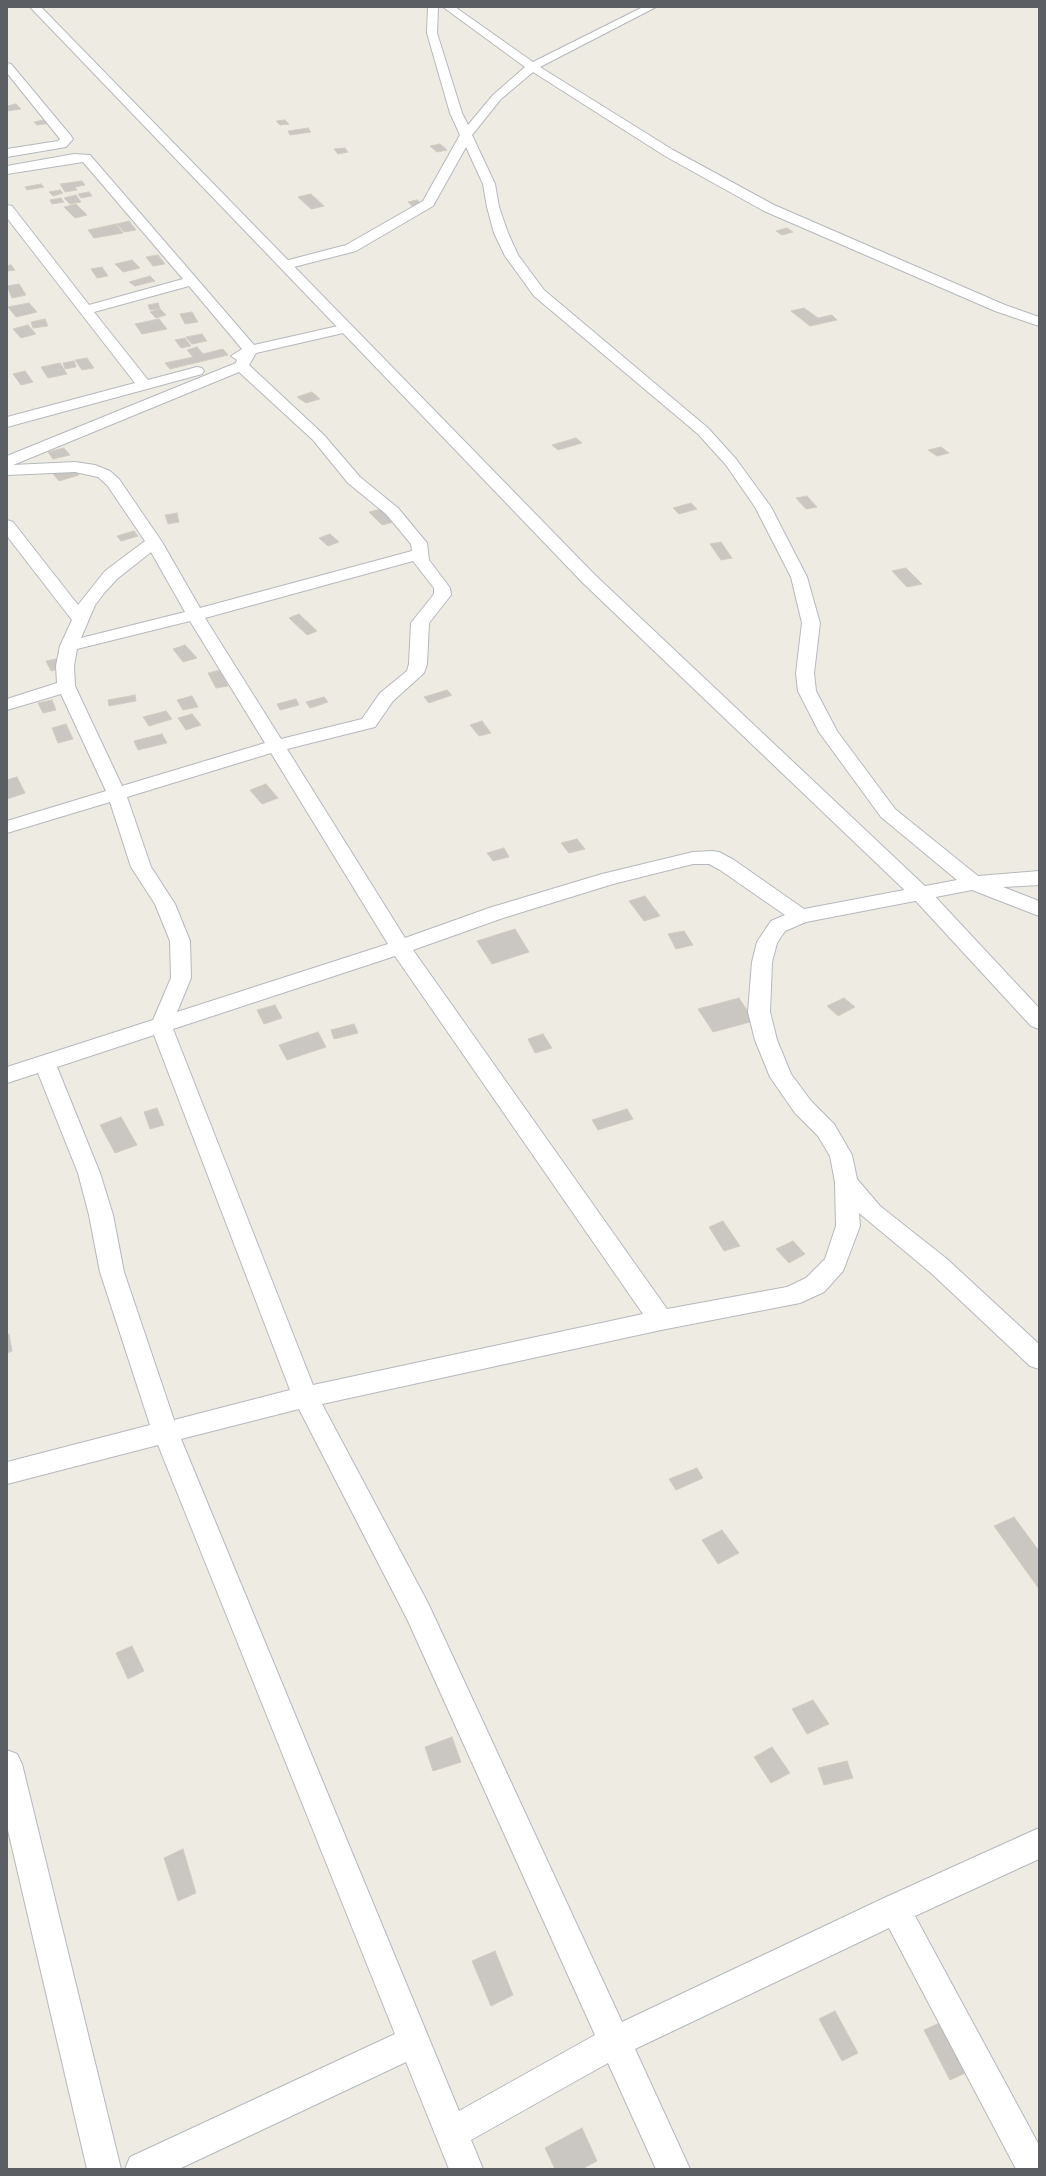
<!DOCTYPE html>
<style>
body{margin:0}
#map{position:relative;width:1046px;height:2176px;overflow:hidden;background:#eeebe3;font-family:Mulish,sans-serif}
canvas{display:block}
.frame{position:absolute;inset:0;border:8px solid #5b5f63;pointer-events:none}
</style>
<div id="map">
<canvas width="1046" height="2176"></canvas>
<div class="frame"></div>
</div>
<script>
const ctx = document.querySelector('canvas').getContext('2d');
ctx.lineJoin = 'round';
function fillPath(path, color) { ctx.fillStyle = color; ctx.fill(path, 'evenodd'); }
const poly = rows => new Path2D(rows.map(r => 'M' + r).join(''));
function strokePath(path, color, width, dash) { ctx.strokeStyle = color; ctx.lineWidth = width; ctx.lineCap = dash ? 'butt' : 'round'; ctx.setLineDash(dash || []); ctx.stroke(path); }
const building = poly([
 [16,104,21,109,7,111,7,106,16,104],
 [49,119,52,123,37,125,34,122,49,119],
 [285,120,289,124,280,125,276,121,285,120],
 [308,128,311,132,290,135,288,131,308,128],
 [440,144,447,150,437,152,430,146,440,144],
 [345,148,348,152,338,154,334,149,345,148],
 [82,181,85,185,75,187,77,190,65,192,60,184,82,181],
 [41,184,44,187,27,190,25,187,41,184],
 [60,190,63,193,53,196,49,192,60,190],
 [89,192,92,196,81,198,78,194,89,192],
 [311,194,324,206,311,209,298,197,311,194],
 [76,195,81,202,70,204,64,198,76,195],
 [61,198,64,202,52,204,50,200,61,198],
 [417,200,421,203,412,206,408,202,417,200],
 [76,204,87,215,75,218,64,207,76,204],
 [129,221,136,230,124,232,117,224,129,221],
 [116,224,123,233,94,238,88,230,116,224],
 [787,228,793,232,782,235,776,231,787,228],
 [158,255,165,264,153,266,146,257,158,255],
 [132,260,140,268,123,272,115,264,132,260],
 [11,265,15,270,7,271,7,266,11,265],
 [102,267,108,276,97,278,91,269,102,267],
 [150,276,155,281,135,286,129,282,150,276],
 [19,284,26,295,12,298,7,286,19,284],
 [29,303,37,312,16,317,8,307,29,303],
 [158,303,160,309,150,310,148,305,158,303],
 [804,308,818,318,832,315,837,320,810,326,791,311,804,308],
 [160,309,166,315,156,318,150,312,160,309],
 [192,312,198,322,185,324,180,314,192,312],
 [45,319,48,326,33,328,31,322,45,319],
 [159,319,167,329,142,334,135,324,159,319],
 [28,325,36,334,21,338,13,329,28,325],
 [202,334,207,341,192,344,186,337,202,334],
 [185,338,191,346,181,348,175,340,185,338],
 [197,347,203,354,223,349,228,355,170,369,165,363,193,357,187,350,197,347],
 [87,358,94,368,82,370,75,360,87,358],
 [74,361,76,367,65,369,63,363,74,361],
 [60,363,67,374,48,378,41,367,60,363],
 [25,371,33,382,21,385,13,374,25,371],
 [312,392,320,399,306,403,297,397,312,392],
 [576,438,582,443,558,450,552,445,576,438],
 [941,447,949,453,937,456,928,450,941,447],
 [64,448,70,455,53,459,48,452,64,448],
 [73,468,79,475,59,481,53,474,73,468],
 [807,496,817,507,806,509,796,498,807,496],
 [691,503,697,509,679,514,673,508,691,503],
 [381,509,394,522,382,525,369,512,381,509],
 [177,513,179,522,168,524,165,515,177,513],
 [134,531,138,536,121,541,117,536,134,531],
 [330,534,339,542,328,546,319,538,330,534],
 [721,542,732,558,721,560,710,544,721,542],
 [906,568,922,584,907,587,892,571,906,568],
 [299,614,317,631,307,635,289,618,299,614],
 [185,645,197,658,183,662,173,649,185,645],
 [56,659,61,668,51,671,46,661,56,659],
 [220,670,228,686,216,688,208,673,220,670],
 [447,690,452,695,429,703,424,697,447,690],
 [135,695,136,701,109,706,108,700,135,695],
 [192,696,198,707,183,710,177,700,192,696],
 [324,697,328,702,310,708,306,702,324,697],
 [296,699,299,705,280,710,277,704,296,699],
 [52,700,56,710,43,713,38,703,52,700],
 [166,711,172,719,149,726,143,717,166,711],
 [192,714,201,725,186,730,178,718,192,714],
 [482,721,491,733,479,736,470,725,482,721],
 [66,724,73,739,58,743,52,728,66,724],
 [162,734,167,743,138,750,134,741,162,734],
 [17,777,25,793,7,799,7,780,17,777],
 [266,784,278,798,262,804,250,790,266,784],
 [577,839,585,849,569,853,561,843,577,839],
 [504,848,509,857,493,861,487,853,504,848],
 [645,896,660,916,644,921,629,901,645,896],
 [515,929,529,952,492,964,477,941,515,929],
 [684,931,693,945,676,949,668,934,684,931],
 [739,998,754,1021,713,1032,698,1009,739,998],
 [844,998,855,1007,838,1016,827,1006,844,998],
 [275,1005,282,1018,264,1024,257,1010,275,1005],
 [354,1024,358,1033,334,1039,331,1030,354,1024],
 [318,1032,326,1047,287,1060,279,1045,318,1032],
 [543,1034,552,1048,535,1053,528,1039,543,1034],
 [157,1108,164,1125,150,1129,144,1112,157,1108],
 [627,1109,633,1119,598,1130,592,1120,627,1109],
 [121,1117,137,1145,115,1153,100,1125,121,1117],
 [723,1221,740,1246,724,1251,709,1227,723,1221],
 [793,1241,805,1254,789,1263,776,1249,793,1241],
 [9,1334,12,1351,7,1353,7,1335,9,1334],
 [697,1468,703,1478,676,1490,669,1479,697,1468],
 [1014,1517,1039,1551,1039,1589,994,1526,1014,1517],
 [722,1530,739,1553,718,1564,702,1540,722,1530],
 [132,1646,144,1671,128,1679,116,1653,132,1646],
 [813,1700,829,1724,807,1734,792,1709,813,1700],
 [452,1737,461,1762,433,1771,425,1747,452,1737],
 [772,1747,790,1773,771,1783,754,1757,772,1747],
 [847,1761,853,1778,824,1785,818,1768,847,1761],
 [183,1849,196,1893,178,1901,164,1858,183,1849],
 [495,1951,513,1995,491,2006,472,1961,495,1951],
 [835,2011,858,2053,842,2061,819,2019,835,2011],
 [946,2020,972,2070,950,2080,924,2030,946,2020],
 [582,2128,597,2161,582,2169,555,2169,545,2148,582,2128]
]);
fillPath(building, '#cac7c2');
strokePath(building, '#d2ccc1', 1);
const street = poly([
 [428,7,438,7,437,33,462,113,468,125,493,95,525,67,443,7,455,7,533,62,643,7,656,7,540,67,673,150,774,205,1005,305,1039,317,1039,326,995,311,764,211,665,156,533,72,501,99,472,135,495,184,499,207,508,233,518,255,544,290,708,428,736,459,771,507,807,577,814,602,820,623,814,673,816,691,837,731,895,809,978,876,1039,871,1039,885,1003,887,1039,901,1039,916,972,890,806,922,785,931,777,943,772,962,770,1012,777,1040,791,1074,811,1101,834,1124,852,1155,857,1179,880,1206,947,1259,1039,1344,1039,1369,1030,1366,931,1273,859,1213,860,1226,843,1271,824,1292,800,1303,661,1330,322,1404,428,1603,622,2022,884,1898,1039,1828,1039,1859,915,1916,1039,2145,1039,2169,1016,2169,889,1928,635,2049,690,2169,656,2169,608,2063,471,2140,483,2169,449,2169,406,2062,179,2169,125,2169,130,2157,395,2034,158,1445,7,1484,7,1462,150,1425,100,1272,89,1215,78,1173,38,1073,7,1083,7,1067,153,1020,171,978,170,941,155,904,131,867,110,802,7,833,7,821,106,791,61,694,7,710,7,699,57,683,56,666,60,646,72,620,7,536,7,520,13,522,78,605,105,571,145,541,107,485,98,477,75,472,7,475,7,456,236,363,237,360,231,356,242,349,189,286,94,312,148,380,197,367,202,368,204,371,202,374,7,427,7,417,135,383,7,218,7,205,12,206,89,305,183,279,83,162,7,174,7,166,74,154,90,155,254,345,347,324,354,328,352,331,256,353,249,365,323,434,360,477,398,508,427,543,429,560,450,588,451,595,429,623,427,664,424,673,393,701,375,727,287,749,405,938,489,908,602,874,693,852,712,851,719,852,734,860,804,909,957,880,881,817,819,732,798,691,796,673,802,623,791,577,755,507,726,465,698,434,534,296,505,256,494,233,487,207,483,184,466,147,433,206,356,251,286,269,279,265,281,262,346,245,423,201,460,135,450,113,427,33,428,7],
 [239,372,313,440,348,483,386,514,411,544,412,551,200,608,162,542,119,479,110,471,95,465,75,462,13,465,239,372],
 [151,552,185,612,81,638,95,605,105,592,117,579,151,552],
 [413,561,434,588,434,594,411,623,409,664,407,671,380,693,362,719,281,739,205,618,413,561],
 [190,621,265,743,122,786,75,686,74,666,77,649,190,621],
 [271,753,388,944,177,1012,191,978,190,941,175,904,151,867,127,797,271,753],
 [693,864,709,864,720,870,785,915,771,921,757,942,752,962,748,1012,755,1040,770,1077,795,1113,818,1136,830,1156,835,1182,836,1226,825,1259,806,1278,787,1287,667,1309,413,950,503,918,613,884,693,864],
 [395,956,643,1314,313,1385,173,1029,395,956],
 [154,1035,290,1390,174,1420,124,1272,113,1215,100,1173,57,1067,154,1035],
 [299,1409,408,1621,595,2035,459,2111,181,1439,299,1409],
 [7,63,11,64,71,136,73,139,66,147,7,157,7,149,58,141,60,139,7,73,7,63],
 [7,1750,17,1754,22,1764,121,2169,87,2169,7,1826,7,1750]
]);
const secondary = poly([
 [30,7,41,7,595,575,928,889,1039,1008,1039,1029,1031,1026,914,899,583,583,30,7]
]);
strokePath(street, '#b5b9bd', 2);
strokePath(secondary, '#b6babf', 2);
fillPath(street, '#fff');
fillPath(secondary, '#fff');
</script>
